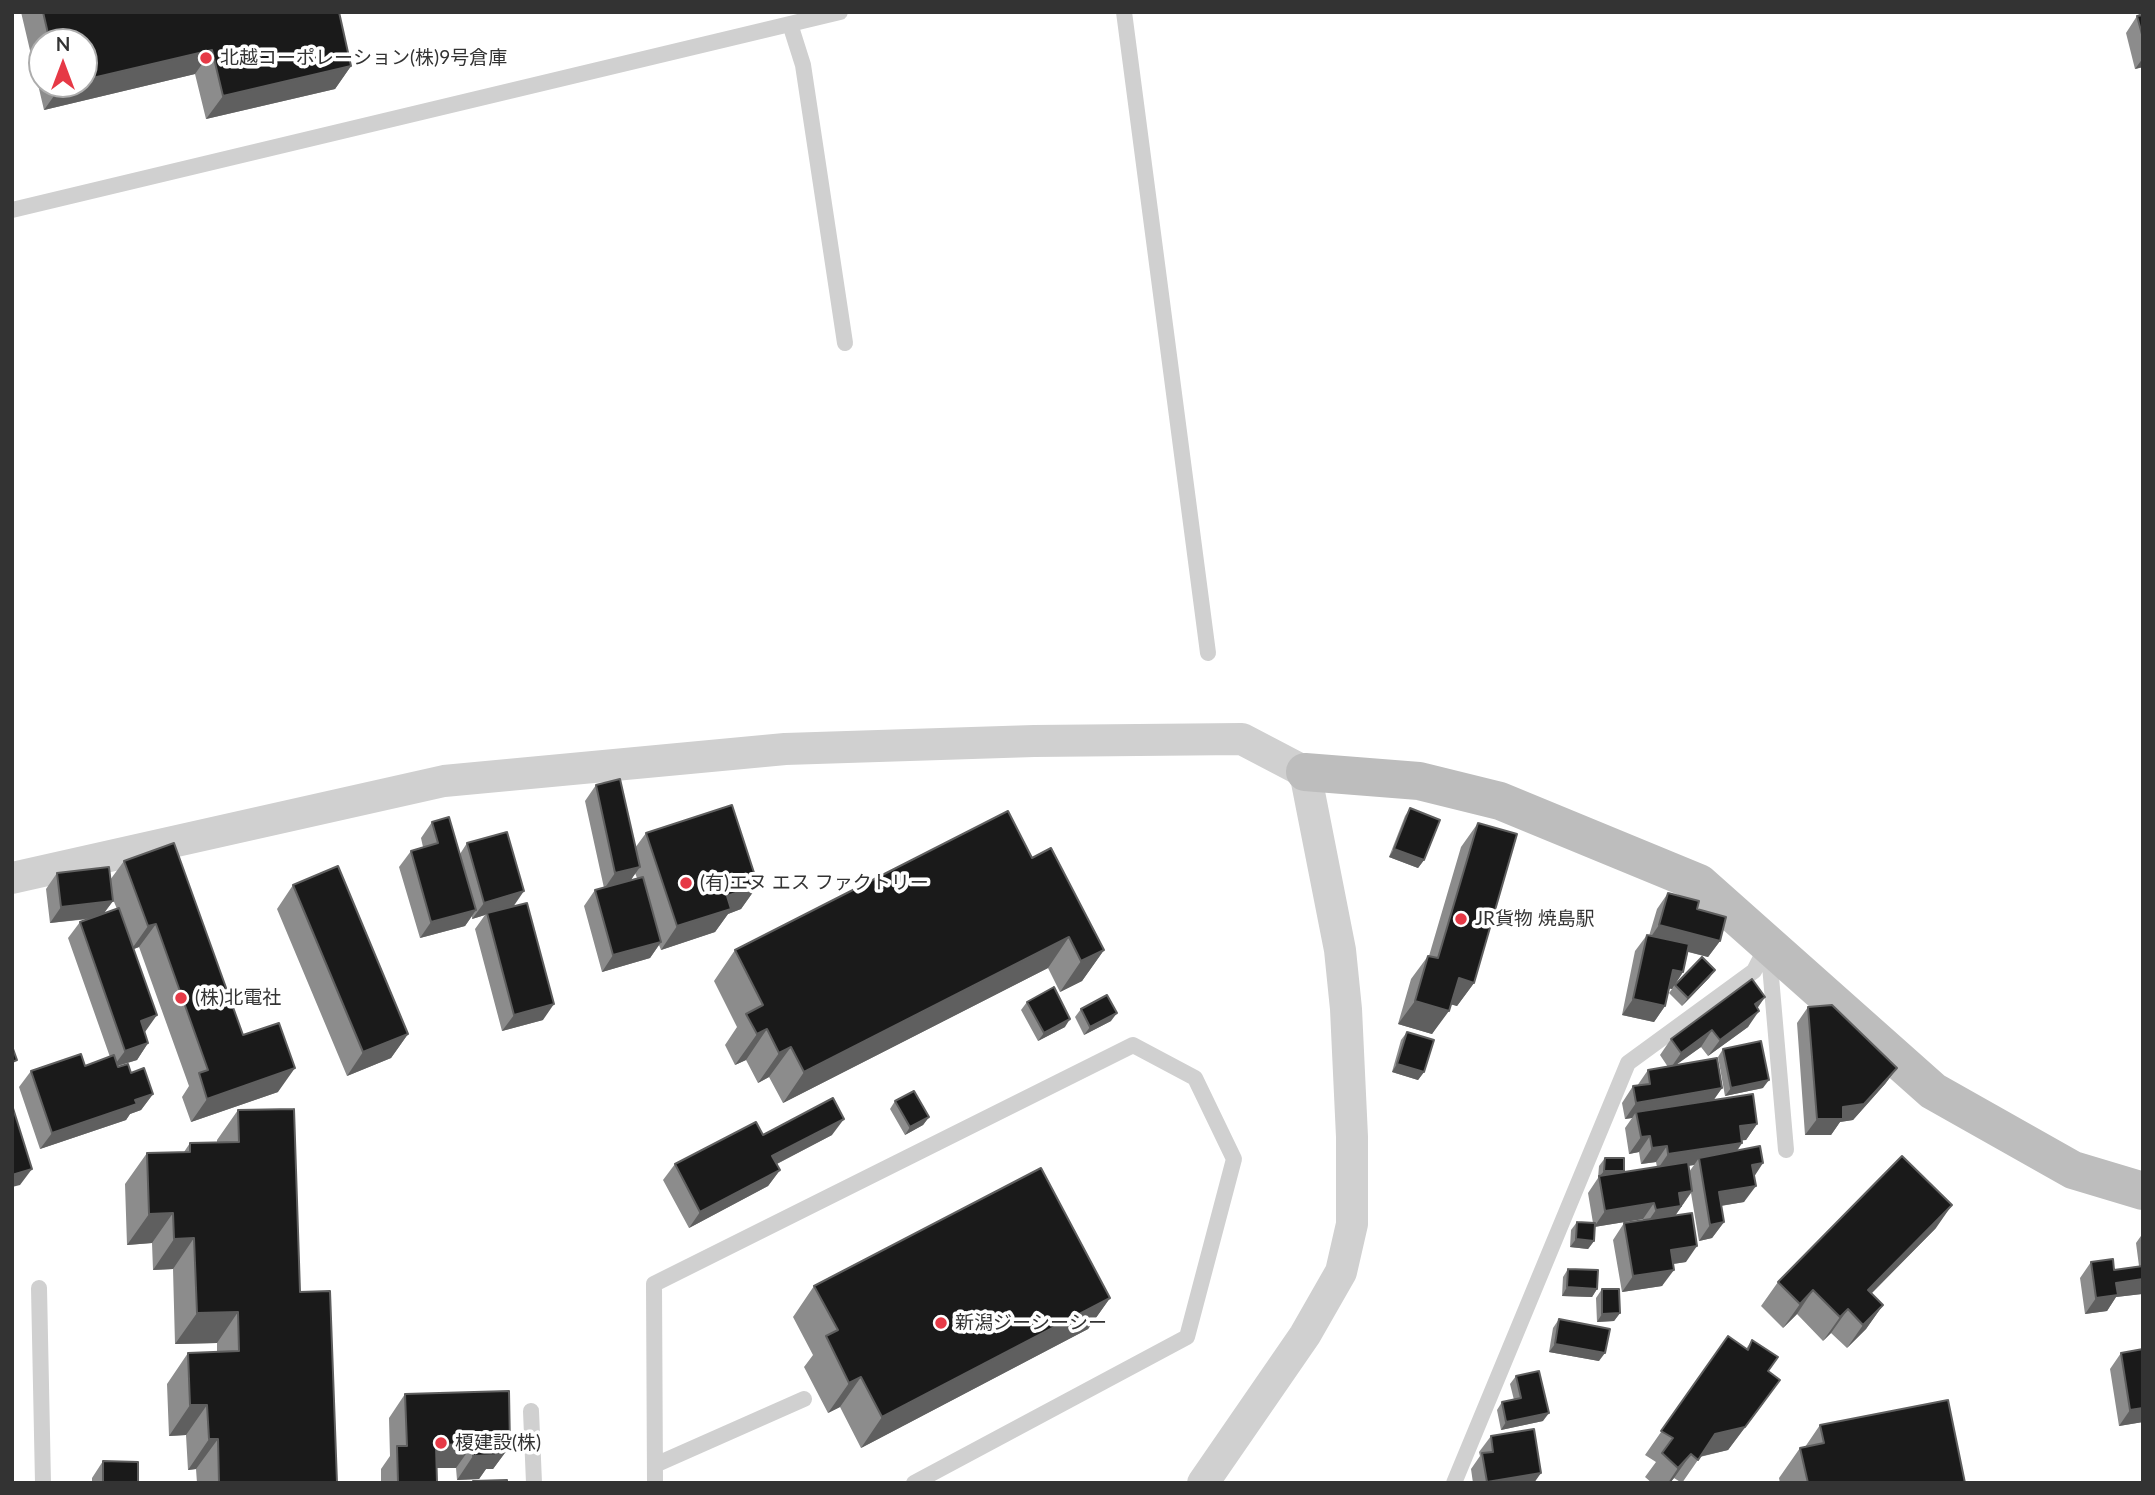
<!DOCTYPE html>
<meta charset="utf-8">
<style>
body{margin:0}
#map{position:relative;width:2155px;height:1495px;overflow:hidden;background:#fff;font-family:Lato,sans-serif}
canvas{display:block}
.frame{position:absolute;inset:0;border:14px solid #333;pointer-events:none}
.north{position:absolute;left:28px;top:28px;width:70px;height:70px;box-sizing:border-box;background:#fff;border:2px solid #adadad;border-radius:50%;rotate:0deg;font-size:19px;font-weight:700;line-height:28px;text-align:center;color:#333}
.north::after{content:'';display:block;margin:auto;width:24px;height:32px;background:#e63946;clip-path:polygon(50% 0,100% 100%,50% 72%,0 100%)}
</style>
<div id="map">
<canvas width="2155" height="1495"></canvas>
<div class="frame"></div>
<div class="north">N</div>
</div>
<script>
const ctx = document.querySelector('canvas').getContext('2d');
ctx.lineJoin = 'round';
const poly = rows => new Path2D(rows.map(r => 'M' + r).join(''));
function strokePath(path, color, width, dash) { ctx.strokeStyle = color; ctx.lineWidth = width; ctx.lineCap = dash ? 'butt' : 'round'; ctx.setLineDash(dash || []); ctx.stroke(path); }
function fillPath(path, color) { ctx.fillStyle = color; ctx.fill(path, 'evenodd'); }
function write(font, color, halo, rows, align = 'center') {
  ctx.font = font + ' Lato,"Noto Sans JP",sans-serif'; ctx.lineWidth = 7; ctx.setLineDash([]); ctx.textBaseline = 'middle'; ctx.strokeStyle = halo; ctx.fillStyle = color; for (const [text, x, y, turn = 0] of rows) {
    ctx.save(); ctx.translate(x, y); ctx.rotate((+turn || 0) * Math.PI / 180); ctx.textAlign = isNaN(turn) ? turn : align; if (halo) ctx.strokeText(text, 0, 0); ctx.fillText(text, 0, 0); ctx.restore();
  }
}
strokePath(poly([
 [1124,12,1208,653],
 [790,24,803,65,845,343],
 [12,210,840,12],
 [1769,954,1786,1150],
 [39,1288,43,1483],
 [531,1411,534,1483],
 [655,1465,804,1399],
 [655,1483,654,1284,1133,1045,1195,1078,1234,1159,1187,1337,914,1483],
 [1454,1483,1628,1063,1754,971,1768,944]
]), '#d0d0d0', 16);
strokePath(poly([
 [12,878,444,781,785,749,1034,741,1242,739,1305,772,1340,950,1346,1009,1352,1137,1352,1224,1341,1272,1305,1335,1203,1483]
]), '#d0d0d0', 32);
strokePath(poly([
 [1305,772,1419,781,1500,801,1699,883,1933,1091,2073,1170,2143,1191]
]), '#bdbdbd', 38);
fillPath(poly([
 [21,12,339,12,351,66,335,89,206,119,195,74,44,110],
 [42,42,84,42,84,84,42,84],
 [2138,12,2143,12,2143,67,2135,69,2126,33,2137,16,2139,16],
 [596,785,635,848,646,833,758,885,741,909,728,914,715,932,661,950,659,945,650,958,602,972,584,906,595,890,604,888,585,801],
 [635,873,637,878,631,880],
 [1410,808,1424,860,1418,868,1389,857,1405,816],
 [432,822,460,854,467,843,513,906,543,1020,502,1031,475,929,485,915,472,919,472,916,465,926,420,938,399,867,411,851,423,847,421,838],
 [1478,823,1474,983,1457,1006,1451,1004,1432,1034,1398,1024,1411,979,1428,956,1429,956,1461,847],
 [1032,858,1104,950,1082,981,1060,992,1048,968,783,1103,769,1077,758,1083,746,1060,735,1065,725,1045,737,1027,714,981,735,950],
 [124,861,243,1035,278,1092,191,1122,182,1097,189,1086,139,947,134,949,145,1032,144,1032,148,1043,137,1060,118,1066,131,1073,153,1094,141,1110,130,1114,126,1120,40,1149,19,1087,31,1071,85,1066,110,1057,68,938,80,922,89,919,50,923,46,889,57,873,110,880],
 [112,897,117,909,104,913,113,901],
 [293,885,408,1034,391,1058,347,1076,277,909],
 [1668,893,1697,909,1720,941,1708,957,1688,952,1683,972,1672,989,1669,988,1665,1006,1654,1022,1622,1015,1635,951,1647,935,1649,936,1657,909],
 [1715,970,1709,978,1682,1006,1669,993,1675,985],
 [1765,997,1757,1008,1748,1027,1708,1056,1701,1047,1676,1065,1722,1088,1713,1100,1757,1124,1746,1140,1742,1140,1742,1143,1737,1151,1754,1177,1744,1202,1721,1206,1724,1222,1712,1238,1699,1241,1691,1193,1675,1216,1686,1262,1673,1264,1662,1286,1622,1292,1613,1240,1624,1223,1643,1221,1643,1219,1594,1227,1594,1241,1588,1249,1570,1247,1571,1230,1577,1222,1593,1223,1588,1193,1598,1178,1599,1166,1605,1158,1624,1171,1623,1173,1657,1167,1656,1162,1641,1164,1639,1152,1629,1154,1625,1128,1632,1118,1625,1119,1622,1103,1633,1086,1637,1086,1648,1070,1668,1067,1660,1055,1671,1039],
 [1694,1165,1689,1172,1688,1166],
 [1027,1002,1065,1027,1038,1041,1021,1010],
 [1808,1007,1897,1068,1885,1084,1853,1120,1840,1122,1831,1135,1805,1135,1797,1023],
 [1081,1009,1111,1021,1084,1035,1075,1017],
 [1407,1032,1424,1072,1418,1080,1392,1072,1401,1040],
 [1723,1049,1763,1088,1725,1096,1718,1057],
 [895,1101,929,1117,923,1125,905,1135,890,1109],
 [238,1110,300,1292,337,1483,197,1483,196,1469,188,1470,186,1435,169,1436,167,1384,188,1353,217,1352,217,1343,175,1344,173,1269,153,1270,152,1243,127,1245,125,1184,147,1153,184,1152,190,1143,217,1143,217,1140],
 [763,1135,832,1135,777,1164,780,1170,768,1186,689,1228,663,1180,675,1164],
 [1936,1228,1871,1294,1883,1305,1866,1329,1847,1348,1831,1333,1823,1341,1797,1314,1783,1328,1761,1306,1778,1282],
 [2143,1233,2143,1298,2142,1294,2116,1297,2107,1311,2085,1314,2080,1278,2091,1262,2114,1270,2139,1266,2136,1243],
 [1568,1269,1597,1289,1592,1297,1562,1296,1563,1277],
 [814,1286,1110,1298,1088,1329,861,1448,840,1407,828,1413,804,1367,813,1355,793,1317],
 [1602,1289,1620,1313,1614,1321,1597,1322,1596,1298],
 [1559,1319,1599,1361,1549,1352,1553,1328],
 [1728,1336,1746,1349,1752,1340,1778,1357,1768,1371,1763,1404,1728,1450,1700,1457,1682,1483,1674,1478,1670,1483,1652,1483,1645,1477,1656,1462,1645,1455],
 [2121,1353,2143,1422,2119,1426,2110,1369],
 [1516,1376,1543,1421,1501,1430,1497,1410,1502,1402,1514,1400,1510,1384],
 [405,1394,510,1446,493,1469,486,1469,479,1479,457,1480,456,1468,437,1468,437,1483,381,1483,381,1469,390,1456,389,1418],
 [1820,1425,1965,1483,1780,1483,1779,1478,1800,1448,1805,1447],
 [1491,1436,1534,1483,1473,1483,1471,1469,1480,1456,1479,1452],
 [103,1461,138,1483,92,1483,92,1478]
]), '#8c8c8c');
fillPath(poly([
 [212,50,195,74,44,110,61,86,69,84,84,84,84,80],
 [2143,58,2143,67,2135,69],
 [351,66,335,89,206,119,223,96],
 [1394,849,1424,860,1418,868,1389,857],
 [640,867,628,884,604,889,615,873],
 [758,885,741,909,728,914,715,932,661,950,677,926,727,896],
 [524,891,513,907,487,913,485,915,472,919,484,903],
 [113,901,101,917,50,923,61,907],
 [476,910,465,926,420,938,431,922],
 [156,924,139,947,131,950,148,926],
 [1659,925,1720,941,1708,957,1648,941],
 [1069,937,1048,968,783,1103,804,1072],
 [661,942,650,958,602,972,613,955],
 [1104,950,1082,981,1060,992,1081,961],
 [1673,970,1683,972,1672,989,1662,987],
 [1715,970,1709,978,1682,1006,1688,998],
 [1459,978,1474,983,1457,1006,1442,1002],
 [1765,997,1754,1013,1755,1004],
 [1633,999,1665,1006,1654,1022,1622,1015],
 [1415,1001,1449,1011,1432,1034,1398,1024],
 [554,1004,543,1020,502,1031,514,1015],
 [1759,1011,1748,1027,1708,1056,1720,1040],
 [1117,1013,1111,1021,1084,1035,1090,1027],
 [157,1015,145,1032,129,1037,141,1021],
 [1070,1019,1065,1027,1038,1041,1044,1033],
 [767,1029,746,1060,735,1065,757,1034],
 [1712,1030,1701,1047,1670,1069,1681,1053],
 [408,1034,391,1058,347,1076,363,1052],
 [148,1043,137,1060,113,1067,125,1051],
 [791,1047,769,1077,758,1083,779,1053],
 [1397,1064,1424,1072,1418,1080,1392,1072],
 [295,1068,278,1092,191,1122,207,1099],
 [1897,1068,1885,1084,1853,1120,1840,1122,1831,1135,1805,1135,1817,1119,1843,1107],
 [1769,1080,1763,1088,1725,1096,1731,1088],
 [1722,1088,1711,1104,1636,1112,1632,1118,1625,1119,1636,1103],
 [153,1094,141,1110,130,1114,126,1120,40,1149,52,1133],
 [929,1117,923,1125,905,1135,910,1127],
 [844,1119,832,1135,761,1172,772,1156],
 [1757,1124,1746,1140,1728,1142,1740,1126],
 [1650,1136,1639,1152,1629,1154,1641,1137],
 [1742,1143,1731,1159,1699,1158,1694,1165,1657,1170,1668,1154],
 [1667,1146,1656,1162,1641,1164,1652,1148],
 [1763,1163,1752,1180,1752,1165],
 [32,1169,20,1185,12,1187,12,1175],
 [780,1170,768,1186,689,1228,700,1212],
 [1604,1171,1624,1171,1618,1180,1599,1177],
 [1756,1186,1744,1202,1707,1208,1719,1192],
 [1692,1191,1670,1223,1644,1227,1656,1210,1679,1193],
 [1654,1203,1643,1219,1594,1227,1605,1211],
 [1952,1205,1936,1228,1851,1314,1868,1290],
 [173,1213,152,1243,127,1245,149,1214],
 [1724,1222,1712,1238,1699,1241,1710,1225],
 [194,1238,173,1269,153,1270,174,1239],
 [1576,1239,1594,1241,1588,1249,1570,1247],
 [1697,1246,1686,1262,1659,1266,1671,1250],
 [1674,1270,1662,1286,1622,1292,1633,1276],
 [2143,1279,2142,1294,2116,1297,2107,1311,2085,1314,2096,1298,2116,1283],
 [1567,1287,1597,1289,1592,1297,1562,1296],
 [1813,1290,1797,1314,1783,1328,1800,1304],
 [1110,1298,1088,1329,861,1448,882,1417],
 [1883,1305,1866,1329,1847,1348,1863,1325],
 [1848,1309,1831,1333,1823,1341,1840,1317],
 [238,1312,217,1343,175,1344,197,1313],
 [1620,1313,1614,1321,1597,1322,1602,1314],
 [1555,1344,1605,1353,1599,1361,1549,1352],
 [861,1377,840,1407,828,1413,849,1383],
 [1780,1380,1728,1450,1698,1457,1715,1434],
 [190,1405,207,1405,186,1435,169,1436],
 [2143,1408,2143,1422,2119,1426,2130,1410],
 [1549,1413,1543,1421,1501,1430,1506,1422],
 [209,1439,218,1439,196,1469,188,1470],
 [473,1444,456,1468,420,1468,436,1445],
 [496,1446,510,1446,493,1469,486,1469,479,1479,457,1480,473,1456],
 [1691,1454,1674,1478,1670,1483,1668,1483,1678,1468],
 [1541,1473,1534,1483,1486,1483,1487,1482]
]), '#5f5f5f');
const building = poly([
 [43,12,339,12,351,66,223,96,212,50,84,80,84,42,50,42,43,12],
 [2143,15,2143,38,2137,16,2143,15],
 [620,779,640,867,615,873,596,785,620,779],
 [732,805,758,885,727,896,731,909,677,926,646,833,732,805],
 [1410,808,1440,820,1424,860,1394,849,1410,808],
 [1008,811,1032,858,1051,848,1104,950,1081,961,1069,937,804,1072,791,1047,779,1053,767,1029,757,1034,746,1014,763,1005,735,950,1008,811],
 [449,817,476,910,431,922,411,851,438,843,432,822,449,817],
 [1478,823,1517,834,1474,983,1459,978,1449,1011,1415,1001,1428,956,1438,958,1478,823],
 [507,832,524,891,484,903,467,843,507,832],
 [174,843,243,1035,279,1023,295,1068,207,1099,199,1073,208,1070,156,924,148,926,124,861,174,843],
 [338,866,408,1034,363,1052,293,885,338,866],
 [109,867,113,901,61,907,57,873,109,867],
 [643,877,661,942,613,955,595,890,643,877],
 [1668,893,1699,901,1697,909,1726,917,1720,941,1659,925,1668,893],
 [527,903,554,1004,514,1015,487,913,527,903],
 [119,908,157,1015,141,1021,148,1043,125,1051,80,922,119,908],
 [1647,935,1689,944,1683,972,1673,970,1665,1006,1633,999,1647,935],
 [1702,957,1715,970,1688,998,1675,985,1702,957],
 [1752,979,1765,997,1755,1004,1759,1011,1720,1040,1712,1030,1681,1053,1671,1039,1752,979],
 [1054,987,1070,1019,1044,1033,1027,1002,1054,987],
 [1107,995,1117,1013,1090,1027,1081,1009,1107,995],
 [1832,1005,1897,1068,1864,1104,1843,1107,1843,1119,1817,1119,1808,1007,1832,1005],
 [1407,1032,1434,1040,1424,1072,1397,1064,1407,1032],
 [1761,1041,1769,1080,1731,1088,1723,1049,1761,1041],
 [12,1046,17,1060,12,1062,12,1046],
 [81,1054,85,1066,114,1055,118,1067,128,1064,131,1073,144,1068,153,1094,135,1100,137,1104,52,1133,31,1071,81,1054],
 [1717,1058,1722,1088,1636,1103,1633,1086,1650,1084,1648,1070,1717,1058],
 [914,1091,929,1117,910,1127,895,1101,914,1091],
 [1753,1094,1757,1124,1740,1126,1742,1143,1668,1154,1667,1146,1652,1148,1650,1136,1641,1137,1636,1112,1753,1094],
 [833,1098,844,1119,772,1156,780,1170,700,1212,675,1164,756,1122,763,1135,833,1098],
 [12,1105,32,1169,12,1175,12,1105],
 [294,1109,300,1292,330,1291,337,1483,219,1483,218,1439,209,1439,207,1405,190,1405,188,1353,239,1351,238,1312,197,1313,194,1238,174,1239,173,1213,149,1214,147,1153,190,1152,190,1143,239,1142,238,1110,294,1109],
 [1760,1146,1763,1163,1752,1165,1756,1186,1719,1192,1724,1222,1710,1225,1699,1158,1760,1146],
 [1902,1156,1952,1205,1868,1290,1883,1305,1863,1325,1848,1309,1840,1317,1813,1290,1800,1304,1778,1282,1902,1156],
 [1605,1158,1624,1158,1624,1171,1604,1171,1605,1158],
 [1688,1162,1692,1191,1679,1193,1681,1206,1656,1210,1654,1203,1605,1211,1599,1176,1688,1162],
 [1041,1168,1110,1298,882,1417,861,1377,849,1383,826,1336,838,1330,814,1286,1041,1168],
 [1692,1213,1697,1246,1671,1250,1674,1270,1633,1276,1624,1223,1692,1213],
 [1577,1222,1595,1223,1594,1241,1576,1239,1577,1222],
 [2113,1259,2114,1270,2143,1266,2143,1279,2116,1283,2118,1295,2096,1298,2091,1262,2113,1259],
 [1568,1269,1598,1270,1597,1289,1567,1287,1568,1269],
 [1602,1289,1619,1289,1620,1313,1602,1314,1602,1289],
 [1559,1319,1610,1329,1605,1353,1555,1344,1559,1319],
 [1728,1336,1748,1350,1752,1340,1778,1357,1768,1371,1780,1380,1745,1427,1715,1434,1698,1460,1691,1454,1678,1468,1662,1453,1673,1438,1661,1431,1728,1336],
 [2143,1349,2143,1408,2130,1410,2121,1353,2143,1349],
 [1539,1371,1549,1413,1506,1422,1502,1402,1521,1398,1516,1376,1539,1371],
 [509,1391,510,1446,496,1446,496,1455,473,1456,473,1444,436,1445,437,1483,398,1483,397,1446,407,1446,405,1394,509,1391],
 [1948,1400,1965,1483,1808,1483,1800,1448,1824,1443,1820,1425,1948,1400],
 [1534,1429,1541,1473,1487,1482,1482,1453,1493,1452,1491,1436,1534,1429],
 [103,1461,138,1462,138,1483,103,1483,103,1461],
 [507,1480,507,1483,473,1483,473,1481,507,1480]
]);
fillPath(building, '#1a1a1a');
strokePath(building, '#5f5f5f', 2);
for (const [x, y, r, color] of [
 [206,58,7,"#e63946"],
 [686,883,7,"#e63946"],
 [1461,919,7,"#e63946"],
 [181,998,7,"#e63946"],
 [941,1323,7,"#e63946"],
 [441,1443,7,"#e63946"]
]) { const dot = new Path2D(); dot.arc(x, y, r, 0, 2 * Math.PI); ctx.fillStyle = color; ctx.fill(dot); strokePath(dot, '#fff', 2.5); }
write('19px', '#333', '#fff', [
 ["北越コーポレーション(株)9号倉庫",220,58],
 ["(有)エヌ エス ファクトリー",700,883],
 ["JR貨物 焼島駅",1475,919],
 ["(株)北電社",195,998],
 ["新潟ジーシーシー",955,1323],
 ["榎建設(株)",455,1443]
], 'left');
</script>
